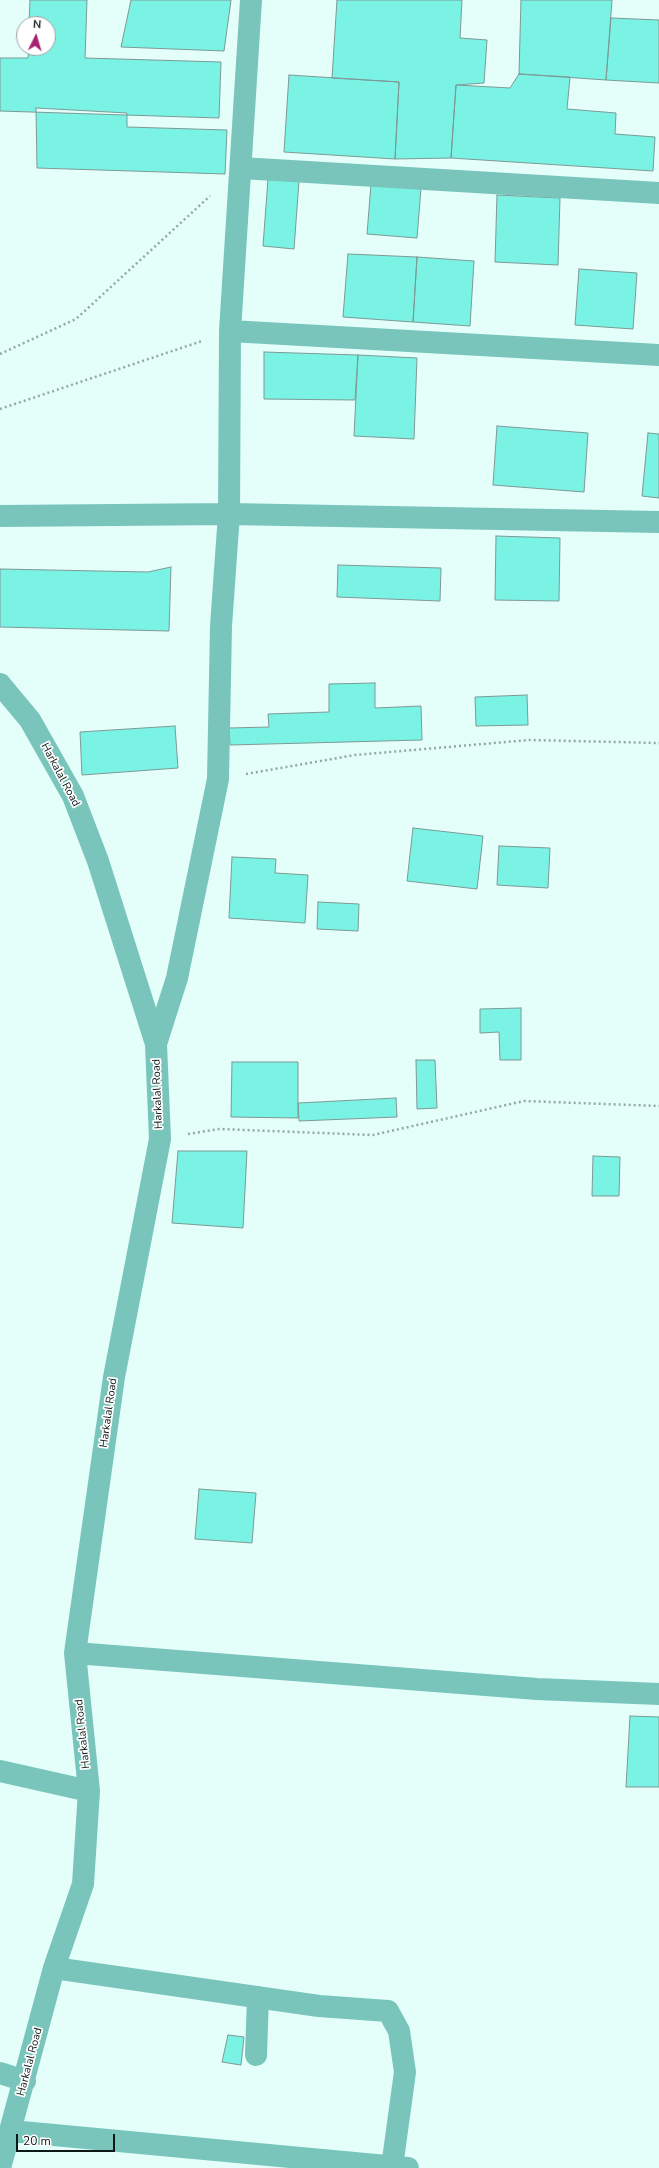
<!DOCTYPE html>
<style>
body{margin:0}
#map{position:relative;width:659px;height:2168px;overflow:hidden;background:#e4fefa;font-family:"Nunito Sans",sans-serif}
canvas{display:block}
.north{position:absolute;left:16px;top:16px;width:40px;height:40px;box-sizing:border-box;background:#fff;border:1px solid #9ea3a2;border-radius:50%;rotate:5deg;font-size:11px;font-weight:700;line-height:16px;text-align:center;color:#0c1816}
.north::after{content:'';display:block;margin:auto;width:14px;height:18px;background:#a7226e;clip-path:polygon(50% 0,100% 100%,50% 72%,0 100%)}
.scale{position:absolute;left:16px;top:2134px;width:99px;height:18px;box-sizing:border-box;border:2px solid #0c1816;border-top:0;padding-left:5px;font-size:12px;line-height:14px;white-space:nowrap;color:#0c1816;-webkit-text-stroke:3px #fff;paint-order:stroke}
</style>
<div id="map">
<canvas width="659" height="2168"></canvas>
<div class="north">N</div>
<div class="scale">20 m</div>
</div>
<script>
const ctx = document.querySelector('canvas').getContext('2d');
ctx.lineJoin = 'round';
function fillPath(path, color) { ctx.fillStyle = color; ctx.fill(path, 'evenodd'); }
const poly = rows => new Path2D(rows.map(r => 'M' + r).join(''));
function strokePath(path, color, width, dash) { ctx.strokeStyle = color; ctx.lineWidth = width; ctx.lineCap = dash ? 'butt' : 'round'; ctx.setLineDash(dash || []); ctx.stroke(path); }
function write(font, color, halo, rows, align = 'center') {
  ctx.font = font + ' "Nunito Sans",sans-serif'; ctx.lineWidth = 3.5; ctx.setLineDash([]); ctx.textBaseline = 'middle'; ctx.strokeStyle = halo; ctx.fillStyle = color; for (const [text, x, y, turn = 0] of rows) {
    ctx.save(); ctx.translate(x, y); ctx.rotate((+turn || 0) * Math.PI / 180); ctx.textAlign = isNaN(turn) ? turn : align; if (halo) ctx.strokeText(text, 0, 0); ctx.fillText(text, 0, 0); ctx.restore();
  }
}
const building = poly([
 [30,0,87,0,85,58,221,62,219,118,0,111,0,58,28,58,29,48,48,48,48,24,29,24,30,0],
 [131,0,231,0,224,51,121,47,131,0],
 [337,0,462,0,460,38,487,40,484,83,456,85,451,158,395,159,399,82,332,78,337,0],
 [521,0,612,0,606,80,519,74,521,0],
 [611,18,659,20,659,83,606,80,611,18],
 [519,74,570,77,567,109,616,113,615,134,655,137,653,171,451,158,456,85,510,88,519,74],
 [289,75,399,82,395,159,284,152,289,75],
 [36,108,127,113,127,127,227,130,225,174,37,168,36,108],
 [268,179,299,181,294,249,263,246,268,179],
 [371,184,421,188,417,238,367,234,371,184],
 [497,195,560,198,558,265,495,262,497,195],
 [348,254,417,257,413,322,343,317,348,254],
 [417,257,474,261,470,326,413,322,417,257],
 [579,269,637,273,633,329,575,325,579,269],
 [264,352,358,355,355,400,264,399,264,352],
 [358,355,417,358,414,439,354,436,358,355],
 [497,426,588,433,584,492,493,485,497,426],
 [648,433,659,434,659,498,642,496,648,433],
 [496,536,560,538,559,601,495,600,496,536],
 [338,565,441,568,440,601,337,597,338,565],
 [171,567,169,631,0,627,0,569,148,572,171,567],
 [375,683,375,708,421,706,422,740,230,745,229,728,269,727,268,714,329,712,329,684,375,683],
 [527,695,528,725,476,726,475,697,527,695],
 [175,726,178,768,82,775,80,732,175,726],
 [413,828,483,836,477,889,407,881,413,828],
 [499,846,550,848,548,888,497,885,499,846],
 [232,857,276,859,275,873,308,875,305,923,229,918,232,857],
 [318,902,359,904,358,931,317,929,318,902],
 [521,1008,521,1060,500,1060,499,1032,480,1033,480,1009,521,1008],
 [416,1060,435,1060,437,1108,417,1109,416,1060],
 [232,1062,298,1062,298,1118,231,1117,232,1062],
 [396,1098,397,1117,299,1121,298,1103,396,1098],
 [178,1151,247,1151,243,1228,172,1223,178,1151],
 [593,1156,620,1157,619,1196,592,1196,593,1156],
 [199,1489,256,1493,252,1543,195,1539,199,1489],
 [630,1716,659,1717,659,1787,626,1787,630,1716],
 [228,2035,244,2037,241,2065,222,2062,228,2035]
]);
fillPath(building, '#7af3e5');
strokePath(building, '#7c9a96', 1);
strokePath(poly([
 [0,354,76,319,210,196],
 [0,409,202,341],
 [246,774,355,755,529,740,659,743],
 [188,1134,219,1129,373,1135,524,1101,659,1106]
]), '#93a8a5', 2.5, [2, 3]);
strokePath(poly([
 [241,168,659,193],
 [230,331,659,355],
 [0,516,229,514,659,522],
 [0,684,30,720,73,796,98,861,156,1044,160,1139,114,1377,75,1653,89,1791,83,1884,54,1968,0,2168],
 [156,1044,177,978,218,779,221,626,229,514,230,331,251,0],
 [75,1653,537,1689,659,1694],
 [0,1771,89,1791],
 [54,1968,319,2006,388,2011,399,2031,405,2072,392,2167],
 [256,2055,258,1997],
 [0,2073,25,2081],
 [11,2131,408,2168]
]), '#79c5bc', 22);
write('11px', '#0c1816', '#fff', [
 ["Harkalal Road",60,775,62],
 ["Harkalal Road",158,1094,-92],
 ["Harkalal Road",109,1413,-82],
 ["Harkalal Road",83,1734,-96],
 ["Harkalal Road",30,2062,-75]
]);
</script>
